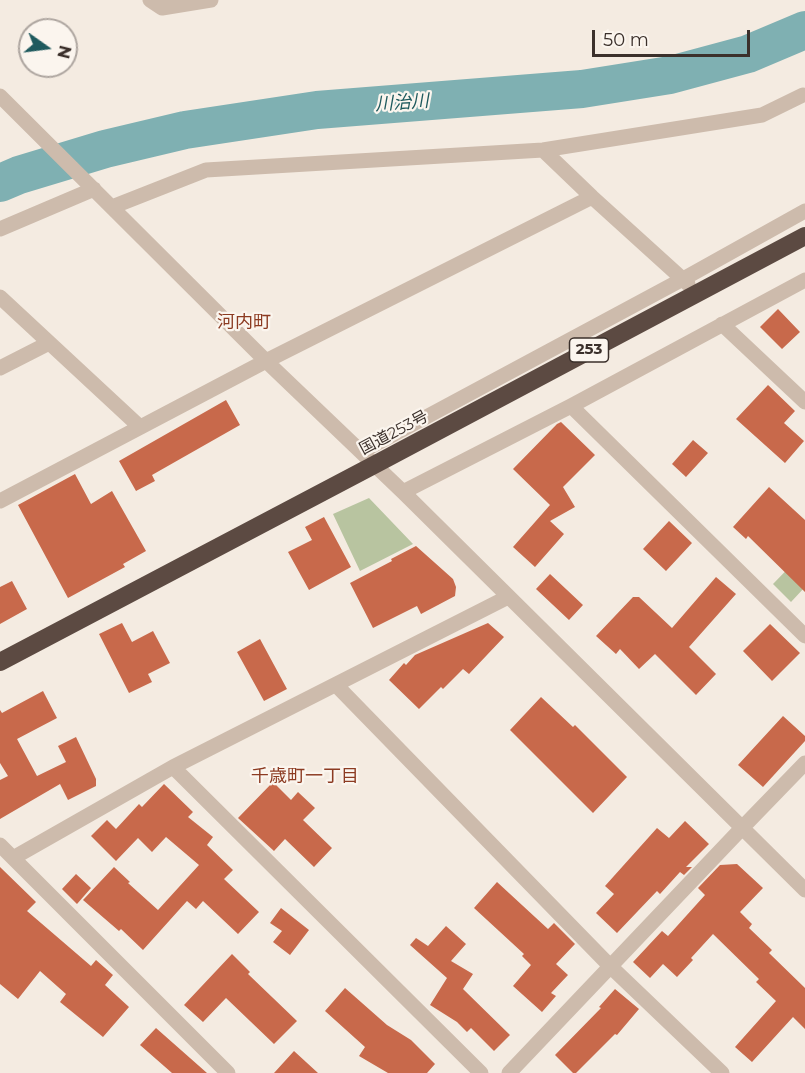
<!DOCTYPE html>
<meta charset="utf-8">
<style>
body{margin:0}
#map{position:relative;width:805px;height:1073px;overflow:hidden;background:#f4ebe1;font-family:Montserrat,sans-serif}
canvas{display:block}
.north{position:absolute;left:18px;top:18px;width:60px;height:60px;box-sizing:border-box;background:#fbf5ee;border:2px solid #aea6a0;border-radius:50%;rotate:104deg;font-size:16px;font-weight:700;line-height:24px;text-align:center;color:#3b302b}
.north::after{content:'';display:block;margin:auto;width:21px;height:27px;background:#1f5a5e;clip-path:polygon(50% 0,100% 100%,50% 72%,0 100%)}
.scale{position:absolute;left:592px;top:30px;width:158px;height:27px;box-sizing:border-box;border:3px solid #3b302b;border-top:0;padding-left:8px;font-size:18px;line-height:21px;white-space:nowrap;color:#3b302b;-webkit-text-stroke:4px #fbf5ee;paint-order:stroke}
</style>
<div id="map">
<canvas width="805" height="1073"></canvas>
<div class="north">N</div>
<div class="scale">50 m</div>
</div>
<script>
const ctx = document.querySelector('canvas').getContext('2d');
ctx.lineJoin = 'round';
function fillPath(path, color) { ctx.fillStyle = color; ctx.fill(path, 'evenodd'); }
const poly = rows => new Path2D(rows.map(r => 'M' + r).join(''));
function strokePath(path, color, width, dash) { ctx.strokeStyle = color; ctx.lineWidth = width; ctx.lineCap = dash ? 'butt' : 'round'; ctx.setLineDash(dash || []); ctx.stroke(path); }
function write(font, color, halo, rows, align = 'center') {
  ctx.font = font + ' Montserrat,"Noto Sans JP",sans-serif'; ctx.lineWidth = 4.5; ctx.setLineDash([]); ctx.textBaseline = 'middle'; ctx.strokeStyle = halo; ctx.fillStyle = color; for (const [text, x, y, turn = 0] of rows) {
    ctx.save(); ctx.translate(x, y); ctx.rotate((+turn || 0) * Math.PI / 180); ctx.textAlign = isNaN(turn) ? turn : align; if (halo) ctx.strokeText(text, 0, 0); ctx.fillText(text, 0, 0); ctx.restore();
  }
}
fillPath(poly([
 [369,498,413,544,360,571,333,514],
 [805,551,805,587,791,602,773,584]
]), '#b8c4a0');
strokePath(poly([
 [0,183,19,175,105,149,185,130,317,110,582,89,670,75,748,54,805,30]
]), '#7fb0b2', 38);
fillPath(poly([
 [778,309,800,332,782,349,760,327],
 [768,385,795,411,784,423,804,441,785,463,736,419],
 [226,400,240,425,152,475,155,481,136,491,119,461],
 [561,422,595,455,563,487,575,507,550,521,564,534,535,567,513,547,550,505,513,469,557,424],
 [693,440,708,453,686,477,672,464],
 [75,474,91,504,112,491,146,551,123,564,125,567,68,598,18,505],
 [769,487,805,520,805,592,748,536,746,539,733,527],
 [324,517,351,567,309,590,288,552,312,540,305,527],
 [669,521,692,543,666,571,643,549],
 [416,546,453,579,456,587,455,596,421,614,417,606,373,628,350,583,392,561,391,559],
 [550,574,583,605,569,620,536,589],
 [716,577,736,594,689,647,716,674,696,695,655,654,639,669,620,649,616,654,596,636,633,597,639,597,672,628],
 [12,581,27,609,0,624,0,587],
 [122,623,132,642,153,631,170,663,148,674,152,682,129,693,99,634],
 [488,623,504,637,469,674,463,669,443,689,441,687,419,709,389,680,404,663,406,665,415,655],
 [770,624,800,653,772,681,743,651],
 [260,639,287,689,264,701,237,652],
 [43,691,57,718,17,739,37,776,66,762,58,746,76,737,96,779,96,786,68,800,60,784,0,819,0,780,8,776,0,763,0,710,2,713],
 [541,697,573,727,575,725,627,777,593,813,510,730],
 [783,716,805,736,805,741,763,787,738,765],
 [273,782,291,800,298,792,315,808,303,820,332,848,314,867,285,839,274,851,238,818],
 [164,784,193,812,188,817,213,837,207,845,233,870,224,879,259,912,238,934,203,901,196,909,187,901,143,950,121,929,119,931,83,900,114,867,130,882,128,883,158,910,199,865,166,837,152,852,138,838,116,861,91,836,107,820,116,829,139,804,142,807],
 [685,821,709,844,686,867,692,867,684,875,680,872,660,894,657,891,617,933,596,913,614,894,605,886,657,828,669,838],
 [737,864,763,888,740,912,752,924,749,928,772,950,769,953,805,988,805,1029,793,1017,752,1062,735,1047,776,1001,756,982,759,979,713,934,691,958,693,960,677,977,663,964,650,978,633,962,662,931,668,936,705,895,698,888,720,865],
 [0,867,36,902,27,911,91,966,96,960,113,975,105,985,129,1007,103,1037,60,1002,66,994,40,971,18,999,0,984],
 [76,874,91,888,77,904,62,889],
 [497,882,548,929,554,923,575,944,556,964,568,975,551,993,556,996,542,1012,513,986,531,965,522,956,524,954,474,908],
 [281,908,309,930,290,955,273,942,282,931,270,923],
 [446,926,466,944,451,961,473,974,463,989,510,1035,494,1051,471,1028,467,1032,457,1022,430,1005,447,978,410,945,416,938,428,946],
 [232,954,250,972,248,974,297,1021,274,1044,226,998,203,1022,184,1005],
 [345,988,387,1025,411,1040,435,1064,427,1073,388,1073,359,1056,365,1047,325,1011],
 [615,989,639,1009,617,1035,615,1034,576,1073,573,1073,555,1055,601,1008,599,1007],
 [156,1028,207,1073,172,1073,140,1045],
 [294,1051,318,1073,274,1073]
]), '#c8694b');
strokePath(poly([
 [150,0,162,8,211,0],
 [0,96,266,361,403,492,805,890],
 [543,150,592,197,688,284],
 [112,207,206,170,543,150,762,115,803,95],
 [0,229,94,189],
 [0,297,140,427],
 [722,324,805,402],
 [0,368,49,343],
 [571,406,805,636],
 [361,452,683,279,805,211],
 [403,492,571,406,805,280],
 [0,501,266,361,592,197],
 [336,685,610,966,722,1073],
 [173,767,481,1073],
 [0,845,228,1073],
 [13,858,173,767,508,597],
 [509,1073,742,828,805,763]
]), '#cdbbac', 15);
strokePath(poly([
 [0,662,374,465,805,236]
]), '#5c4a42', 18);
for (const [x, y, w] of [
 [589,350,39]
]) { const box = new Path2D(); box.roundRect(x - w / 2, y - 12, w, 24, 4.5); ctx.fillStyle = '#fbf5ee'; ctx.fill(box); strokePath(box, '#3b302b', 1.5); }
write('bold 15px', '#3b302b', null, [
 ["253",589,350]
]);
write('16px', '#3b302b', '#fbf5ee', [
 ["国道253号",394,433,-28]
]);
write('italic 18px', '#1f5a5e', '#fbf5ee', [
 ["川治川",402,103,-4]
]);
write('18px', '#8c3b22', '#fbf5ee', [
 ["河内町",244,323],
 ["千歳町一丁目",305,777]
]);
</script>
